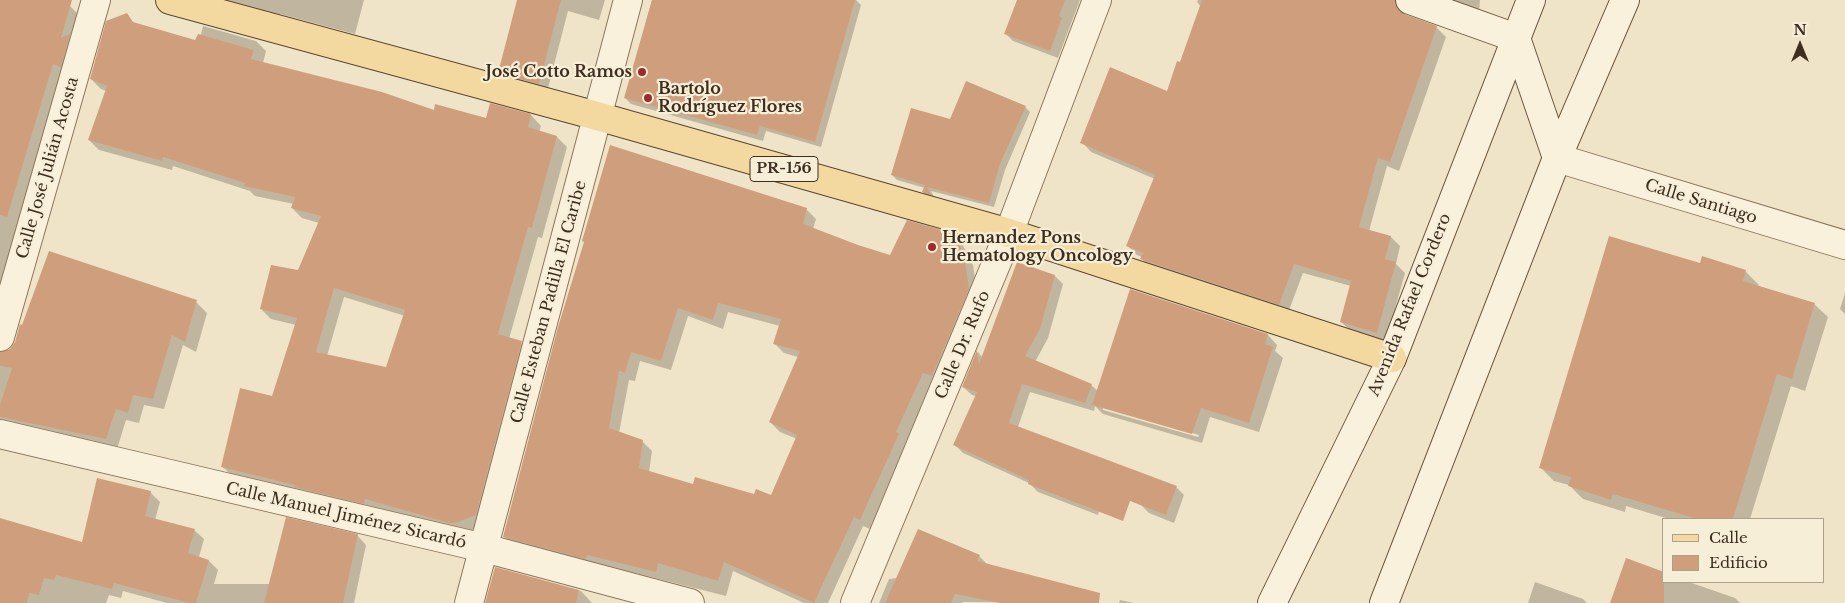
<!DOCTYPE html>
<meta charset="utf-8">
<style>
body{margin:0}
#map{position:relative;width:1845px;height:603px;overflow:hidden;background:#f0e4c8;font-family:"Libre Baskerville",serif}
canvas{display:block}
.legend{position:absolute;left:1662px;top:518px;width:162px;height:65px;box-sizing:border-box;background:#f7eed8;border:1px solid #ada18e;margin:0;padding:6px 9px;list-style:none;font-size:15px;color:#3d2e20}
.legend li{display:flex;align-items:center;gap:10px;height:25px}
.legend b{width:25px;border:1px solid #ada18e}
.north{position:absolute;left:1775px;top:20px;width:50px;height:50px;-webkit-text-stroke:4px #f7eed8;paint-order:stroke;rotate:0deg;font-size:14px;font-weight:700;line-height:20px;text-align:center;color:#3d2e20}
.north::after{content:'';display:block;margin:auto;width:18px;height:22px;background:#3d2e20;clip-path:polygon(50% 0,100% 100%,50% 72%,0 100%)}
</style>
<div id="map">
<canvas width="1845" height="603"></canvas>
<ul class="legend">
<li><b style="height:6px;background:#f3d9a0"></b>Calle</li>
<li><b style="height:14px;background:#cf9f7d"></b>Edificio</li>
</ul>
<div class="north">N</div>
</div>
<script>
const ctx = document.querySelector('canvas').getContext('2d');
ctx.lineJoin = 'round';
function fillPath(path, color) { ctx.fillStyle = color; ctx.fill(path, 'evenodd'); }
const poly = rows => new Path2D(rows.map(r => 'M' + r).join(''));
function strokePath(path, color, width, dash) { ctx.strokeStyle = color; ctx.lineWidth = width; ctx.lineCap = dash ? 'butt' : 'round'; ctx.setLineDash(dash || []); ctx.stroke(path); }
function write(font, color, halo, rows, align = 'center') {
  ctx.font = font + ' "Libre Baskerville",serif'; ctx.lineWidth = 4.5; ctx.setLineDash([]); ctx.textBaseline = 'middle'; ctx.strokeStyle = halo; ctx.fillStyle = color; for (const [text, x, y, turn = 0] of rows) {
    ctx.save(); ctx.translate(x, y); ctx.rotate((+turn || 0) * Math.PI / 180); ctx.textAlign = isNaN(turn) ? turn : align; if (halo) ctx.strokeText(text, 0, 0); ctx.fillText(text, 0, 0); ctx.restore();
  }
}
fillPath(poly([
 [0,0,50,0,70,6,81,17,0,289],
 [221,0,364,0,355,34,280,14,278,21],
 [518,0,605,0,599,20,568,11,547,92,507,81,499,72],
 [652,0,856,0,861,5,821,147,766,131,763,141,631,104,625,98],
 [1018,0,1080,0,1058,58,1013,41,1005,33],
 [1198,0,1408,0,1404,5,1405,16,1436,27,1446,37,1399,171,1387,166,1369,231,1391,237,1400,246,1396,264,1405,273,1386,341,1351,331,1341,322,1351,286,1303,273,1288,313,1151,269,1142,259,1142,257,1137,255,1127,245,1155,179,1091,152,1082,142,1168,92,1181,64,1201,7,1197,2],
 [1443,0,1480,0,1479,11],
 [203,26,256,41,266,51,263,63,434,111,487,119,531,115,541,126,539,132,557,137,567,147,542,238,538,237,509,339,521,343,531,353,486,525,466,532,460,532,375,508,374,513,233,477,223,467,273,397,296,325,271,319,261,309,298,272,319,223,302,218,292,208,294,204,255,196,250,191,173,166,172,170,99,150,89,140,106,91,101,89,91,79,195,41,200,38],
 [344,297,405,316,387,368,327,356],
 [1025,107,1030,112,1005,170,994,207,931,191,935,199,928,197,923,192,925,188,897,180,892,175,951,120],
 [806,209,816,219,813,229,857,247,891,256,952,234,962,244,973,265,978,299,933,382,906,442,908,444,870,529,863,526,828,603,804,603,733,571,726,596,600,564,599,569,514,546,504,536,559,327],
 [728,312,780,326,775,344,784,353,798,357,770,422,780,432,797,439,771,497,754,496,694,485,649,472,652,451,642,441,619,433,629,380,635,381,640,361,671,370,688,316,723,329],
 [1017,264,1055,276,1063,284,1048,338,1035,362,1091,385,1098,391,1131,291,1268,335,1277,345,1275,351,1283,358,1259,432,1210,417,1202,443,1103,414,1095,406,1094,411,1030,392,1018,427,1110,467,1098,515,1038,492,1029,483,963,453,955,445,976,396,972,395,963,387,978,352,983,358],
 [1103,407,1199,435,1198,437,1103,410],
 [1700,265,1745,271,1759,285,1758,286,1814,304,1828,317,1805,391,1791,386,1750,519,1669,519,1626,506,1625,512,1583,499,1569,485,1554,481,1540,467],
 [1845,293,1845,314,1840,309],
 [196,302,207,313,196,352,183,345,164,409,144,405,139,423,126,420,117,449,0,425,0,353],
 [1176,487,1184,495,1174,523,1149,513,1141,505],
 [150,492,160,502,155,520,194,530,204,539,199,557,209,561,218,570,214,584,270,584,357,535,366,545,354,603,167,603,123,591,121,598,109,595,106,603,0,603,0,520,83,543],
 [979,556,987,564,1075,603,963,602,962,603,879,603,889,579,897,578],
 [496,569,581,591,592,603,486,603],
 [1535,582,1583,599,1587,603,1528,603],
 [1664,582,1689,582,1735,598,1740,603,1616,603],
 [1120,600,1134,603,1119,603]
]), '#0003');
fillPath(poly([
 [0,0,72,0,61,38,70,34,61,67,53,64,7,217,0,215],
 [517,0,561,0,539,84,498,73],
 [652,0,855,0,815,142,760,126,757,135,624,98],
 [1017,0,1065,0,1059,16,1062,18,1050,51,1004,34],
 [1202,0,1395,0,1398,10,1404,14,1437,26,1390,162,1378,158,1359,227,1391,236,1385,259,1396,262,1377,333,1340,322,1351,281,1294,264,1279,305,1140,259,1143,253,1126,246,1155,175,1080,143,1110,67,1167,91,1177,61,1180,62],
 [127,13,133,22,195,40,198,34,254,50,251,59,382,92,434,110,435,104,486,118,490,103,531,114,528,127,557,136,532,228,528,227,498,334,522,341,476,515,455,523,449,523,365,499,364,504,294,487,295,485,221,467,240,388,272,396,297,318,260,309,271,265,298,270,321,216,291,208,295,197,244,186,245,183,163,157,162,161,88,140,107,86,90,79,106,21],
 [334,288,405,310,386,367,316,352],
 [966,81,1026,106,1000,164,989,203,927,187,931,195,922,192,925,185,891,175,911,108,950,119],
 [610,145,807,208,803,224,858,245,890,255,907,220,952,233,964,254,969,289,932,376,923,373,896,432,899,434,860,520,854,517,814,603,724,562,718,581,658,563,656,572,587,555,586,559,503,537,558,327,584,242,582,241],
 [718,303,781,319,773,344,800,351,769,422,797,435,771,495,756,489,754,494,695,477,693,484,639,468,643,440,609,428,619,371,625,373,631,352,661,361,678,308,713,320],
 [1609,236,1700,263,1702,256,1746,270,1743,281,1815,303,1792,379,1777,374,1733,519,1697,519,1613,494,1611,500,1568,486,1571,477,1539,468],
 [49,251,197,300,185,342,172,335,153,399,133,395,128,413,116,409,106,439,0,417,0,405,12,368,0,366,0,352,10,349,15,342,20,324,22,325],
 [1017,262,1055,275,1040,329,1025,356,1092,384,1085,403,1022,384,1009,423,1177,486,1166,515,1130,501,1123,521,1028,484,1029,480,953,445,977,392,962,387,977,350,979,364],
 [1130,289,1268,334,1265,344,1273,347,1249,423,1201,408,1192,434,1092,405],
 [97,478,151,491,145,516,195,529,188,553,209,560,196,603,189,603,114,583,112,589,56,575,54,580,44,578,39,595,29,593,27,603,0,603,0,518,82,542],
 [286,517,358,534,343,603,264,603],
 [918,529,980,555,977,561,1100,593,1099,603,1000,603,955,594,951,603,885,603],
 [1626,558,1664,572,1664,603,1610,603],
 [495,567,579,590,576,603,485,603]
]), '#cf9f7d');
const street = poly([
 [1557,158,1845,245],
 [0,337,96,0],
 [0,434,484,548,690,603],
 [469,603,628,0],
 [855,603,1009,233,1097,0]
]);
const secondary = poly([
 [1410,0,1516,38],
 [1516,38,1557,158],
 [1272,603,1392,358,1531,0],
 [1384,603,1557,158,1625,0]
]);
const primary = poly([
 [170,0,597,116,1009,233,1392,358]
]);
strokePath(street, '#8d765c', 30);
strokePath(secondary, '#6f573f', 30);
strokePath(primary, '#5b4430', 30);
strokePath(street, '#faf1dc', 28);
strokePath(secondary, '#faf1dc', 28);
strokePath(primary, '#f3d9a0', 28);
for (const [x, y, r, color] of [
 [642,72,5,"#9e2a2b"],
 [648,98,5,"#9e2a2b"],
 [932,247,5,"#9e2a2b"]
]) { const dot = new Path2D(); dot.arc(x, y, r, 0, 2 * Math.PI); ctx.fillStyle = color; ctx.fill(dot); strokePath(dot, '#f7eed8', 2); }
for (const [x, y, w] of [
 [784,169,68]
]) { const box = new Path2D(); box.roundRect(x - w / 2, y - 12.5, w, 25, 4); ctx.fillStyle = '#f7eed8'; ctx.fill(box); strokePath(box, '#3d2e20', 1); }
write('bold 15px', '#3d2e20', null, [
 ["PR-156",784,169]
]);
write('bold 16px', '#3d2e20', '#f7eed8', [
 ["José Cotto Ramos",632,72,"right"],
 ["Bartolo",658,89],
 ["Rodríguez Flores",658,107],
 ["Hernandez Pons",942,238],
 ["Hematology Oncology",942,256]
], 'left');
write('16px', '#3d2e20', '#f7eed8', [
 ["Calle José Julián Acosta",48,168,-74],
 ["Calle Santiago",1701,202,17],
 ["Calle Esteban Padilla El Caribe",549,302,-75],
 ["Avenida Rafael Cordero",1410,305,-68],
 ["Calle Dr. Rufo",963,345,-67],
 ["Calle Manuel Jiménez Sicardó",346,516,13]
]);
</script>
